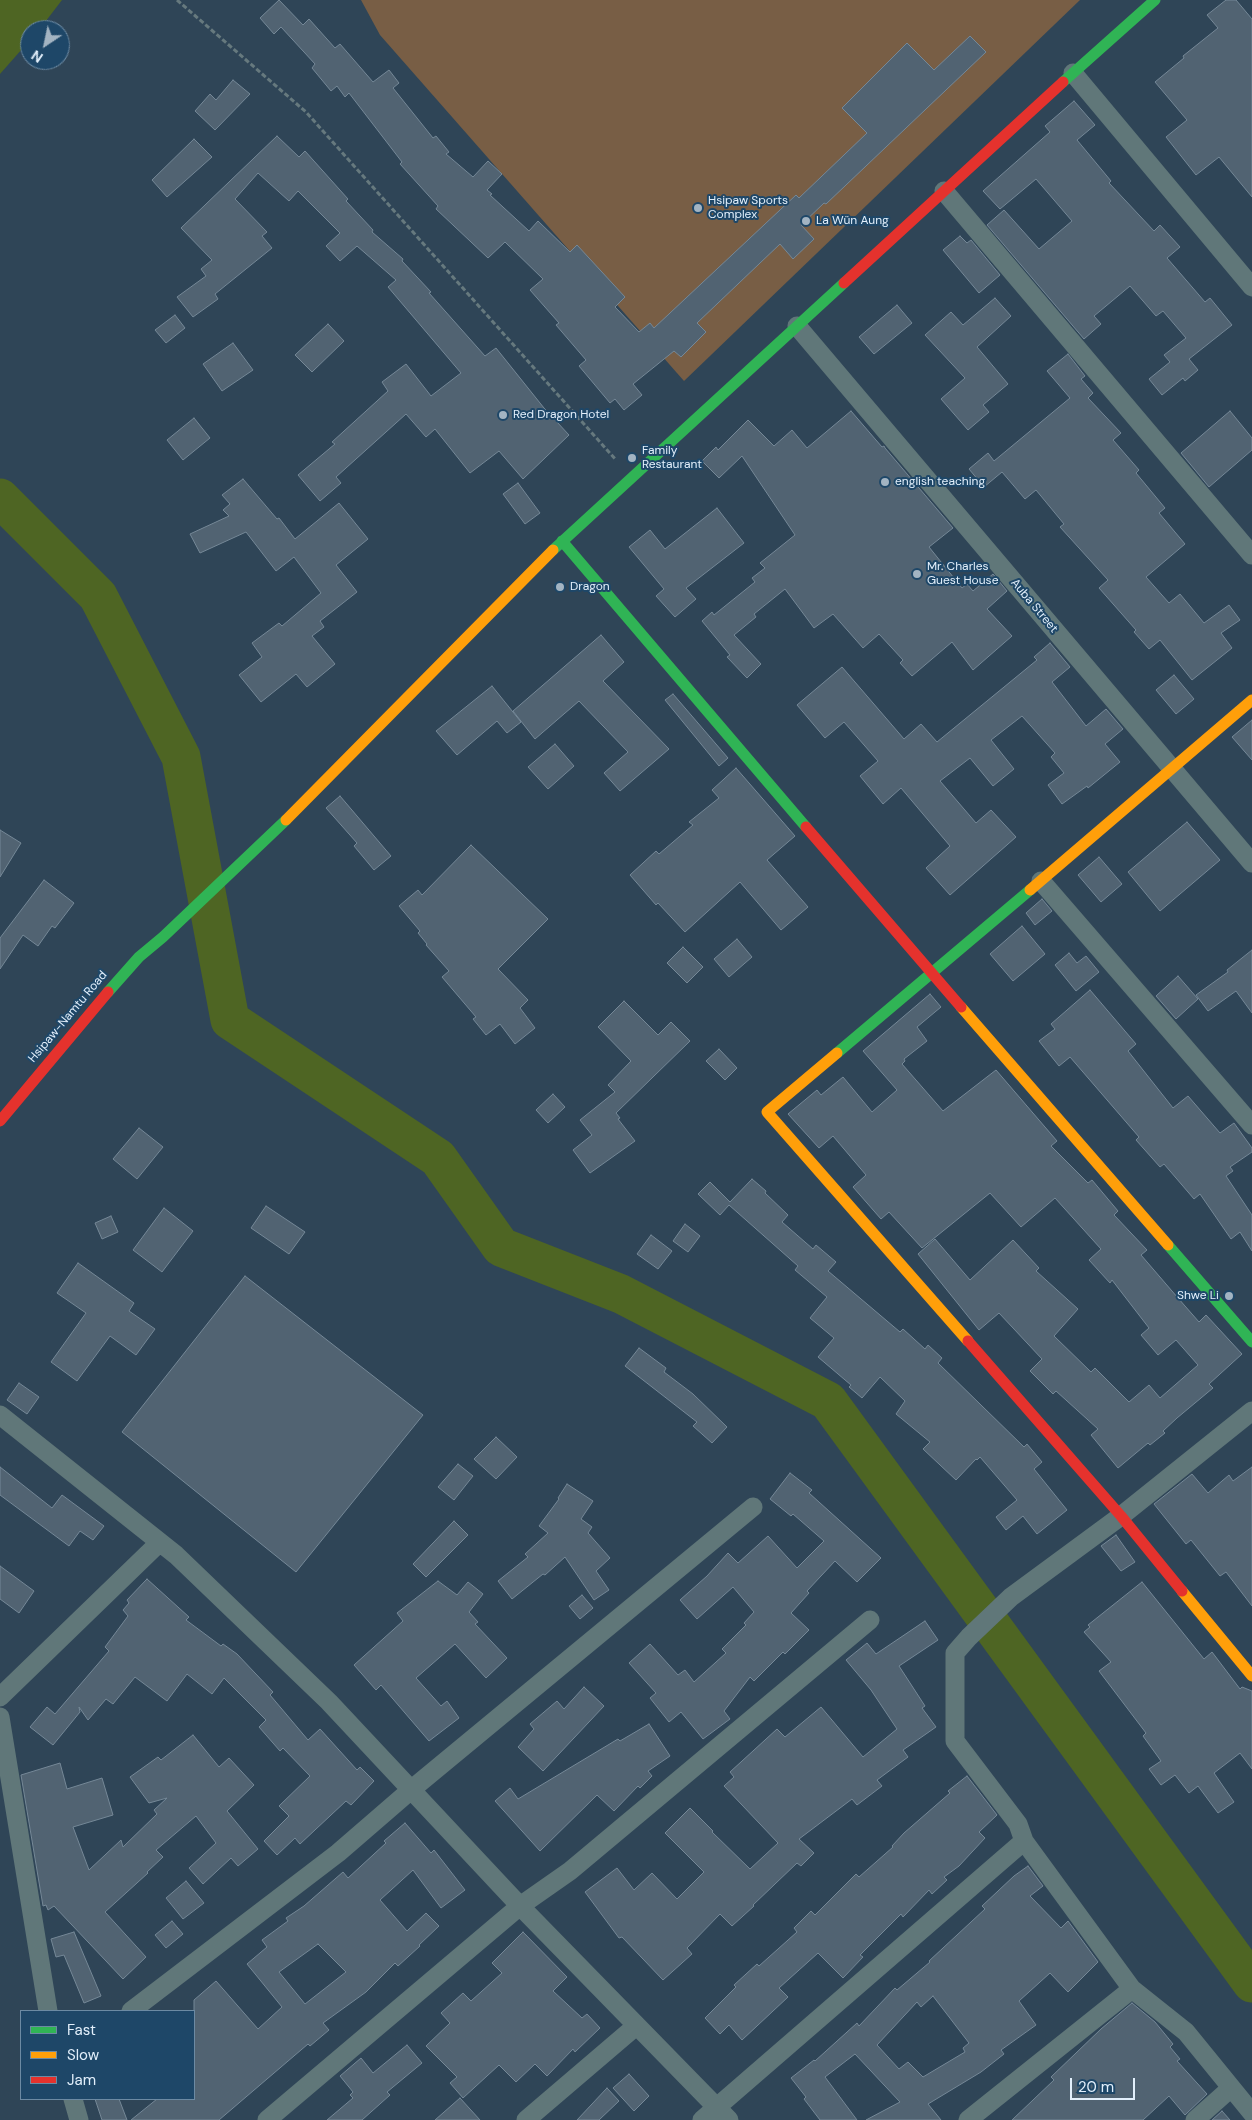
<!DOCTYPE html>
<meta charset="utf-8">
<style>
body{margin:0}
#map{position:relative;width:1252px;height:2120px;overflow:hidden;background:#2f4557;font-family:"DM Sans",sans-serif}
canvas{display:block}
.legend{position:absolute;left:20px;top:2010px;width:175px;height:90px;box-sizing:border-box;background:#1e4768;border:1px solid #6c8aa3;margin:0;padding:6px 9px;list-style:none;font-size:15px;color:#e2effb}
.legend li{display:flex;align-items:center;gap:10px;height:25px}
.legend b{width:25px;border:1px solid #6c8aa3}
.north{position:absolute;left:20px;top:20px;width:50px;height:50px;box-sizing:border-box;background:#1e4768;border:1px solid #6c8aa3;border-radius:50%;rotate:214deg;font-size:14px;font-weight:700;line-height:20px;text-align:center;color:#e2effb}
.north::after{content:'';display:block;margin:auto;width:18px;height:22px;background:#a3b4c2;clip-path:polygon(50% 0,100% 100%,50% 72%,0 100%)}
.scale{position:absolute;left:1070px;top:2078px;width:65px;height:22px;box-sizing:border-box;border:2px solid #e2effb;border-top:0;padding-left:6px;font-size:15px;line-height:18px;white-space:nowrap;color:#e2effb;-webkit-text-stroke:4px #1e4768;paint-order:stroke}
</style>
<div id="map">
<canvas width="1252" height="2120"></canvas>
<ul class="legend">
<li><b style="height:6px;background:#30b455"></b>Fast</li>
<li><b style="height:6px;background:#ff9f0a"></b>Slow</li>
<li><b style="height:6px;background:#e5322d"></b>Jam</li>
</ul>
<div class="north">N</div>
<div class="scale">20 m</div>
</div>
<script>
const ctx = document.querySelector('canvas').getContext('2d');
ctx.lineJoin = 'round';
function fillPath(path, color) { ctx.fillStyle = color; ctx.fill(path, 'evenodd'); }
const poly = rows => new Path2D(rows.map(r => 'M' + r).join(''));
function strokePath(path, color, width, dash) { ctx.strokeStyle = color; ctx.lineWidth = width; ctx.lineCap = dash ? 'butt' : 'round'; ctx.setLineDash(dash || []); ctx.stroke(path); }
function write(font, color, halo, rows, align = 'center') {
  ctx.font = font + ' "DM Sans",sans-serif'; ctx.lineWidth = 4; ctx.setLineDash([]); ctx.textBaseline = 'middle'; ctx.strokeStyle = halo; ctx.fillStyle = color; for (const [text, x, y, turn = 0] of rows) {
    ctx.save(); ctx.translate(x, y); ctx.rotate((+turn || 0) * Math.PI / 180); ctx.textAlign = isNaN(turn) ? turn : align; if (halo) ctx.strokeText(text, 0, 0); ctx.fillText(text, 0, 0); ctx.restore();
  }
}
fillPath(poly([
 [361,0,1080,0,684,381,380,35]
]), '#785e45');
fillPath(poly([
 [0,0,62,0,39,30,30,30,30,40,0,74]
]), '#4e6523');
strokePath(poly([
 [0,498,98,596,181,757,230,1020,438,1158,501,1247,621,1294,828,1401,1252,1983]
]), '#4e6523', 39);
const building = poly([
 [279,0,303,25,309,19,335,48,340,44,373,82,389,70,399,83,393,88,433,138,436,136,449,152,446,154,473,177,488,161,502,174,487,190,492,194,490,195,529,231,538,221,570,252,577,245,625,297,615,307,639,332,650,323,654,328,796,195,799,198,867,133,842,108,907,43,934,70,970,36,986,52,826,204,824,203,801,225,814,239,793,259,780,244,697,323,706,332,681,357,674,351,633,384,642,395,624,410,615,399,610,403,579,366,586,360,556,325,559,323,530,290,543,279,505,242,488,258,436,209,438,206,400,164,402,162,349,93,345,97,337,86,331,91,312,68,315,64,281,27,274,34,260,18,279,0],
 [1226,0,1236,0,1252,19,1252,197,1219,157,1196,175,1166,137,1187,120,1155,82,1184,58,1183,56,1218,28,1207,15,1226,0],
 [233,80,250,94,215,130,195,111,210,94,216,100,233,80],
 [1074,101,1095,125,1077,140,1111,181,1109,183,1154,231,1160,225,1180,247,1167,258,1205,302,1210,298,1232,325,1189,359,1198,370,1185,381,1183,378,1162,395,1149,379,1170,362,1164,355,1186,338,1163,311,1156,316,1130,286,1094,316,1101,324,1084,339,987,225,1004,210,1039,249,1072,221,1036,179,1000,209,983,191,1050,132,1045,126,1074,101],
 [277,136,299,157,305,151,348,199,346,201,373,230,372,232,403,259,402,261,431,292,429,293,485,356,496,348,544,408,569,435,523,479,499,451,470,473,435,429,426,437,406,414,336,477,341,483,320,501,298,475,335,444,332,442,388,391,382,382,406,364,431,396,461,373,388,287,396,280,357,246,340,261,326,246,340,233,298,191,289,201,258,173,235,199,267,232,262,236,272,248,215,294,218,299,193,317,177,297,206,276,201,269,212,260,181,228,277,136],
 [194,139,212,157,167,197,152,180,194,139],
 [960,236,967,243,971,240,1000,275,979,293,943,250,960,236],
 [995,298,1011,316,977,347,1008,384,983,405,989,412,968,430,941,399,965,378,925,335,951,312,963,325,995,298],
 [897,305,912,323,874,354,859,337,897,305],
 [175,315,185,328,166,343,155,330,175,315],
 [328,324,344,341,312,372,295,355,328,324],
 [233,343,253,370,222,391,203,364,233,343],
 [1068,354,1085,376,1081,379,1093,393,1088,398,1121,433,1113,440,1139,470,1136,473,1165,508,1159,513,1185,544,1146,577,1169,603,1180,594,1204,623,1229,605,1240,620,1221,633,1232,648,1192,680,1160,640,1149,649,1134,632,1136,630,1099,588,1108,580,1060,527,1064,524,1036,490,1025,499,1002,472,984,487,969,469,988,453,994,461,1070,398,1047,371,1068,354],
 [851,411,882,447,884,446,885,448,953,528,929,547,962,588,967,584,973,591,993,574,1007,591,987,609,1012,636,973,670,952,642,912,676,900,663,903,660,879,634,863,648,833,614,814,628,785,589,754,614,756,617,734,635,761,664,747,678,727,657,730,655,702,621,712,612,714,615,755,582,752,578,765,568,760,563,795,535,742,456,719,478,702,461,716,447,718,450,748,420,774,446,792,430,807,448,851,411],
 [1230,411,1252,438,1252,450,1209,487,1181,453,1230,411],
 [194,418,210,438,183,460,167,440,194,418],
 [243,479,277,519,279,518,295,539,339,503,368,539,336,565,357,592,320,621,324,627,312,636,335,664,307,687,296,674,261,702,239,675,262,657,252,643,279,623,282,626,321,593,294,557,276,571,246,532,200,553,190,534,229,516,223,510,230,504,222,495,243,479],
 [518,483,540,513,525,524,503,494,518,483],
 [717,508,744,543,686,588,696,599,675,617,656,596,664,589,629,547,650,530,665,549,717,508],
 [601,635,624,662,603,681,669,749,620,791,604,773,628,752,579,701,535,739,513,711,601,635],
 [1050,643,1070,667,1052,682,1086,726,1106,709,1123,729,1105,744,1120,762,1088,788,1087,786,1062,804,1048,785,1064,773,1051,757,1055,753,1022,716,991,740,1014,769,993,786,970,758,940,781,976,823,991,810,1016,837,950,895,926,868,950,846,901,788,883,804,860,776,878,761,844,722,825,738,797,705,842,667,904,739,921,724,937,742,1037,660,1034,657,1050,643],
 [1174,675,1194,699,1176,714,1156,690,1174,675],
 [492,686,521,722,507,733,497,721,457,755,436,731,492,686],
 [673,694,728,758,719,766,665,700,673,694],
 [1252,720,1252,760,1232,737,1252,720],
 [555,744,574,766,548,789,528,767,555,744],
 [736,768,795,836,767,860,808,907,781,930,740,882,685,932,658,903,656,905,630,875,656,851,659,854,693,825,689,822,719,798,712,790,736,768],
 [340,796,391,856,374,870,354,846,357,843,326,808,340,796],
 [1187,822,1220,860,1160,911,1128,872,1187,822],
 [0,830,21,843,0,877,0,830],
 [471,845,548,919,498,969,528,1000,520,1008,535,1028,515,1044,500,1024,486,1035,473,1019,476,1017,442,977,449,971,426,945,427,944,418,933,420,931,399,906,418,890,422,895,471,845],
 [1099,857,1122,884,1101,902,1078,875,1099,857],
 [44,880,74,903,55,928,52,926,38,946,23,935,0,969,0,938,44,880],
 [1042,899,1052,911,1035,925,1026,913,1042,899],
 [1022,926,1045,954,1013,981,990,954,1022,926],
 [737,939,752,957,729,977,714,959,737,939],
 [683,947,703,967,687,983,667,963,683,947],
 [1252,950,1252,1013,1236,991,1208,1011,1196,995,1228,972,1227,970,1252,950],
 [1069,953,1077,963,1086,956,1099,972,1076,991,1055,965,1069,953],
 [1178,976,1198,999,1176,1019,1156,996,1178,976],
 [1090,990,1136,1044,1128,1051,1173,1108,1188,1096,1220,1133,1234,1123,1252,1148,1252,1152,1230,1167,1233,1171,1226,1176,1252,1215,1252,1251,1240,1232,1231,1239,1200,1194,1194,1199,1164,1164,1160,1167,1136,1140,1139,1137,1070,1057,1059,1066,1039,1041,1055,1029,1051,1024,1090,990],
 [930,994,941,1007,917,1027,927,1041,904,1059,905,1061,902,1064,943,1111,996,1070,1057,1141,1051,1146,1088,1183,1092,1180,1118,1211,1114,1215,1147,1250,1141,1255,1178,1298,1199,1322,1206,1315,1242,1354,1209,1384,1213,1388,1177,1418,1163,1431,1165,1433,1150,1445,1148,1443,1118,1468,1091,1435,1098,1429,1056,1391,1053,1394,1030,1371,1042,1359,999,1313,979,1330,918,1254,935,1239,970,1280,1013,1240,1039,1268,1036,1271,1078,1309,1054,1336,1091,1372,1095,1368,1129,1402,1149,1385,1160,1398,1198,1365,1176,1340,1158,1355,1141,1335,1149,1328,1112,1280,1110,1283,1089,1260,1101,1249,1055,1198,1021,1227,990,1193,922,1248,889,1212,881,1219,853,1187,866,1175,833,1136,819,1148,788,1114,817,1090,821,1095,843,1077,872,1112,897,1090,863,1051,930,994],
 [624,1001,658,1035,671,1022,690,1041,616,1113,620,1118,618,1119,635,1141,590,1173,573,1150,592,1135,580,1120,615,1092,608,1085,631,1061,598,1027,624,1001],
 [719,1049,737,1068,725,1080,706,1061,719,1049],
 [553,1094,565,1107,548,1123,536,1110,553,1094],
 [139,1128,163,1147,137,1179,113,1159,139,1128],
 [752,1179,766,1191,765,1193,788,1215,782,1222,813,1249,816,1245,836,1262,828,1271,900,1332,903,1329,925,1349,928,1345,942,1358,938,1363,1024,1447,1027,1444,1042,1462,1034,1469,1067,1510,1037,1534,1023,1516,1006,1530,996,1517,1017,1500,980,1457,977,1460,976,1459,956,1480,923,1449,930,1442,896,1414,905,1401,880,1377,862,1398,849,1387,851,1385,818,1357,834,1338,810,1318,827,1297,795,1270,798,1266,729,1205,720,1215,698,1194,710,1182,730,1202,752,1179],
 [266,1206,305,1232,289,1254,251,1228,266,1206],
 [164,1208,193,1231,162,1272,133,1250,164,1208],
 [111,1216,118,1232,102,1239,95,1223,111,1216],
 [685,1224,700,1236,688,1252,673,1241,685,1224],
 [651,1235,672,1251,658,1269,637,1254,651,1235],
 [78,1263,134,1303,129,1311,155,1329,136,1355,110,1336,77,1381,51,1362,86,1313,57,1293,78,1263],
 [245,1276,423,1415,296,1572,122,1432,245,1276],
 [639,1348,666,1368,664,1372,693,1394,727,1427,712,1443,693,1426,697,1422,625,1366,639,1348],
 [19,1383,39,1397,27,1414,7,1400,19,1383],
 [496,1437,517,1457,496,1479,474,1459,496,1437],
 [458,1464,473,1476,454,1500,438,1487,458,1464],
 [0,1467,52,1508,62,1495,104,1526,93,1540,80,1531,69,1546,0,1495,0,1467],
 [1252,1467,1252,1606,1226,1572,1220,1576,1191,1540,1186,1544,1154,1504,1192,1474,1208,1493,1229,1475,1233,1481,1252,1467],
 [790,1473,812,1490,809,1493,881,1558,857,1582,835,1561,807,1591,809,1593,791,1613,809,1630,785,1654,783,1652,754,1681,750,1677,724,1711,730,1719,703,1739,681,1712,669,1722,650,1698,656,1693,629,1663,650,1644,678,1675,685,1670,694,1682,726,1653,722,1649,746,1625,744,1623,754,1612,733,1587,697,1619,680,1600,707,1576,728,1553,738,1563,768,1536,797,1568,824,1541,793,1514,791,1516,770,1499,790,1473],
 [567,1484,593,1501,581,1519,592,1527,588,1533,610,1558,596,1571,609,1590,594,1600,565,1557,545,1575,543,1574,512,1599,498,1581,528,1557,525,1554,548,1533,539,1526,559,1499,558,1498,567,1484],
 [454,1521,468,1535,426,1577,413,1564,454,1521],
 [1116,1535,1135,1562,1121,1571,1101,1546,1116,1535],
 [0,1566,34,1591,19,1613,0,1599,0,1566],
 [147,1579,189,1617,186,1620,221,1646,223,1644,237,1654,273,1692,270,1695,308,1740,320,1729,357,1770,360,1767,374,1781,351,1805,346,1801,300,1844,295,1838,277,1855,264,1841,289,1816,279,1806,310,1776,283,1748,280,1751,259,1727,266,1720,224,1678,212,1694,187,1674,167,1701,135,1677,113,1704,106,1699,88,1720,79,1707,80,1712,53,1745,30,1727,47,1707,55,1714,109,1651,105,1647,128,1616,123,1610,129,1603,127,1600,147,1579],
 [438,1581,457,1595,468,1582,483,1594,469,1612,478,1622,475,1624,507,1658,486,1678,455,1644,416,1678,441,1706,447,1701,459,1718,429,1741,381,1685,376,1690,354,1665,403,1621,397,1613,438,1581],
 [1142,1582,1204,1659,1212,1652,1240,1689,1242,1687,1252,1691,1252,1769,1240,1753,1214,1773,1234,1802,1218,1813,1198,1786,1189,1793,1175,1775,1161,1785,1149,1769,1161,1761,1143,1736,1146,1733,1099,1671,1111,1662,1084,1632,1090,1627,1088,1625,1142,1582],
 [582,1595,593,1608,580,1619,569,1606,582,1595],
 [925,1621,938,1640,899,1666,925,1706,922,1708,936,1727,903,1750,908,1757,877,1780,882,1786,857,1805,852,1799,799,1839,814,1853,801,1866,797,1863,753,1905,754,1906,732,1926,720,1914,687,1948,692,1954,663,1980,622,1937,619,1938,585,1892,617,1868,634,1890,652,1873,677,1899,704,1872,665,1833,690,1808,713,1831,712,1832,750,1869,778,1843,724,1786,734,1777,730,1772,777,1729,785,1737,821,1707,863,1757,897,1729,871,1690,846,1660,867,1643,876,1654,925,1621],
 [584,1687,604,1706,543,1771,518,1747,534,1729,530,1724,557,1701,564,1709,584,1687],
 [649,1724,670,1756,648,1771,652,1776,640,1788,638,1786,614,1811,597,1795,540,1851,495,1801,510,1788,518,1799,618,1739,620,1741,649,1724],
 [193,1735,219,1767,229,1758,254,1785,227,1811,258,1849,238,1866,231,1858,203,1884,189,1868,216,1843,196,1816,156,1850,163,1857,147,1872,148,1873,105,1912,146,1957,123,1979,54,1906,48,1910,46,1905,43,1906,21,1775,60,1763,67,1789,102,1778,113,1815,73,1827,89,1870,121,1840,123,1847,157,1814,154,1810,167,1798,149,1803,130,1777,158,1757,161,1760,193,1735],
 [967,1776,997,1815,979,1832,985,1838,959,1866,944,1877,947,1880,932,1894,929,1890,903,1917,901,1914,860,1955,863,1957,843,1978,818,1953,779,1988,788,1997,742,2040,729,2025,720,2034,705,2018,736,1987,734,1985,757,1964,759,1966,797,1932,794,1928,811,1911,815,1915,856,1874,859,1877,893,1847,892,1846,904,1833,950,1793,948,1791,967,1776],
 [405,1823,431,1853,434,1850,465,1890,441,1908,413,1870,380,1900,407,1931,426,1913,439,1926,419,1945,420,1946,398,1966,395,1963,366,1992,323,2023,329,2030,310,2046,308,2044,219,2120,131,2120,157,2099,194,2099,194,2000,216,1981,258,2029,282,2007,247,1964,267,1947,262,1940,288,1921,286,1918,304,1906,343,1872,348,1878,386,1843,384,1841,405,1823],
 [318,1944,346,1972,305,2004,279,1972,318,1944],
 [1028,1866,1043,1886,1030,1896,1061,1928,1068,1921,1098,1962,1068,1992,1050,1973,1019,2001,1036,2025,1001,2050,1004,2054,981,2072,928,2104,941,2120,866,2120,900,2102,855,2054,825,2077,857,2120,820,2120,804,2099,806,2097,791,2078,814,2060,815,2061,857,2023,859,2026,895,1988,897,1990,930,1962,929,1961,985,1909,982,1906,1014,1876,1028,1866],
 [933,1996,969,2043,963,2048,965,2052,923,2077,908,2062,899,2069,877,2045,917,2002,921,2007,933,1996],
 [186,1881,204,1903,183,1919,166,1898,186,1881],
 [172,1921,183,1934,166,1948,155,1935,172,1921],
 [74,1932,101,1996,84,2003,64,1955,56,1957,51,1939,74,1932],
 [523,1932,567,1977,553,1991,582,2018,587,2014,600,2028,575,2052,573,2049,547,2076,535,2064,516,2082,499,2065,463,2098,450,2083,457,2077,426,2046,450,2023,441,2013,463,1993,471,2001,502,1973,492,1963,523,1932],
 [1132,2003,1155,2022,1173,2044,1170,2047,1180,2059,1177,2061,1207,2094,1185,2115,1169,2096,1143,2120,1012,2120,1054,2080,1051,2077,1101,2029,1132,2003],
 [407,2045,422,2063,387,2092,390,2095,362,2120,327,2120,353,2098,350,2095,353,2092,340,2076,361,2058,373,2073,407,2045],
 [629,2074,649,2096,634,2111,613,2088,629,2074],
 [607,2088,619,2101,599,2120,577,2120,607,2088],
 [460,2098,480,2120,435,2120,460,2098],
 [95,2099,119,2099,127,2120,102,2120,95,2099],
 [1222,2111,1230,2120,1212,2120,1222,2111]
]);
fillPath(building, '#516372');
strokePath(building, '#758897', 1);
strokePath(poly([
 [177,0,306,112,616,460]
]), '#66797e', 3, [5, 2.5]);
strokePath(poly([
 [1073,73,1252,287],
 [944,191,1252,555],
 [797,326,1252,863],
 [1041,881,1252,1125],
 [1252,1411,1121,1516,1011,1597,969,1637,955,1653,955,1741,1018,1824,1024,1841,1132,1989,1186,2032,1252,2113],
 [0,1415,176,1555,329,1702,520,1906,729,2120],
 [0,1697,160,1542],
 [0,1717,48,2011],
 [131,2011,338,1853,412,1789,753,1507],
 [73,2099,79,2120],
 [267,2120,520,1906,570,1871,870,1620],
 [526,2120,636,2026],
 [702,2120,1024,1841],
 [968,2120,1132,1989],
 [1195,2120,1231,2088]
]), '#607779', 19);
strokePath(poly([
 [1063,82,1155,0],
 [562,541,806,827],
 [553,550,844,283],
 [108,992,139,957,163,937,286,820],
 [837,1053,1030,890],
 [1168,1245,1252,1342]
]), '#30b455', 11);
strokePath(poly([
 [286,820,553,550],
 [1030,890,1252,700],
 [961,1007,1168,1245],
 [837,1053,767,1112,968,1341],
 [1182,1591,1252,1676]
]), '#ff9f0a', 11);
strokePath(poly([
 [844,283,1063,82],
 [806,827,961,1007],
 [0,1121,108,992],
 [968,1341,1121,1516,1182,1591]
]), '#e5322d', 11);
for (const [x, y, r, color] of [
 [698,208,5,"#a3b4c2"],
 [806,221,5,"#a3b4c2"],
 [503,415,5,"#a3b4c2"],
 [632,458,5,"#a3b4c2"],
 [885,482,5,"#a3b4c2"],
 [917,574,5,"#a3b4c2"],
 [560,587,5,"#a3b4c2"],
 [1229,1296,5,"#a3b4c2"]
]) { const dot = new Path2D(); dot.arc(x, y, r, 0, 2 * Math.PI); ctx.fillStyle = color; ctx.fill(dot); strokePath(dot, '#1e4768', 2); }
write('12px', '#e2effb', '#1e4768', [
 ["Hsipaw Sports",708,201],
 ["Complex",708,215],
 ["La Wün Aung",816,221],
 ["Red Dragon Hotel",513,415],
 ["Family",642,451],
 ["Restaurant",642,465],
 ["english teaching",895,482],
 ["Mr. Charles",927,567],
 ["Guest House",927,581],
 ["Dragon",570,587],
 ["Shwe Li",1219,1296,"right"]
], 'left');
write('12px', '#e2effb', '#1e4768', [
 ["Auba Street",1034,606,50],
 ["Hsipaw-Namtu Road",68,1017,-50]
]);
</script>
